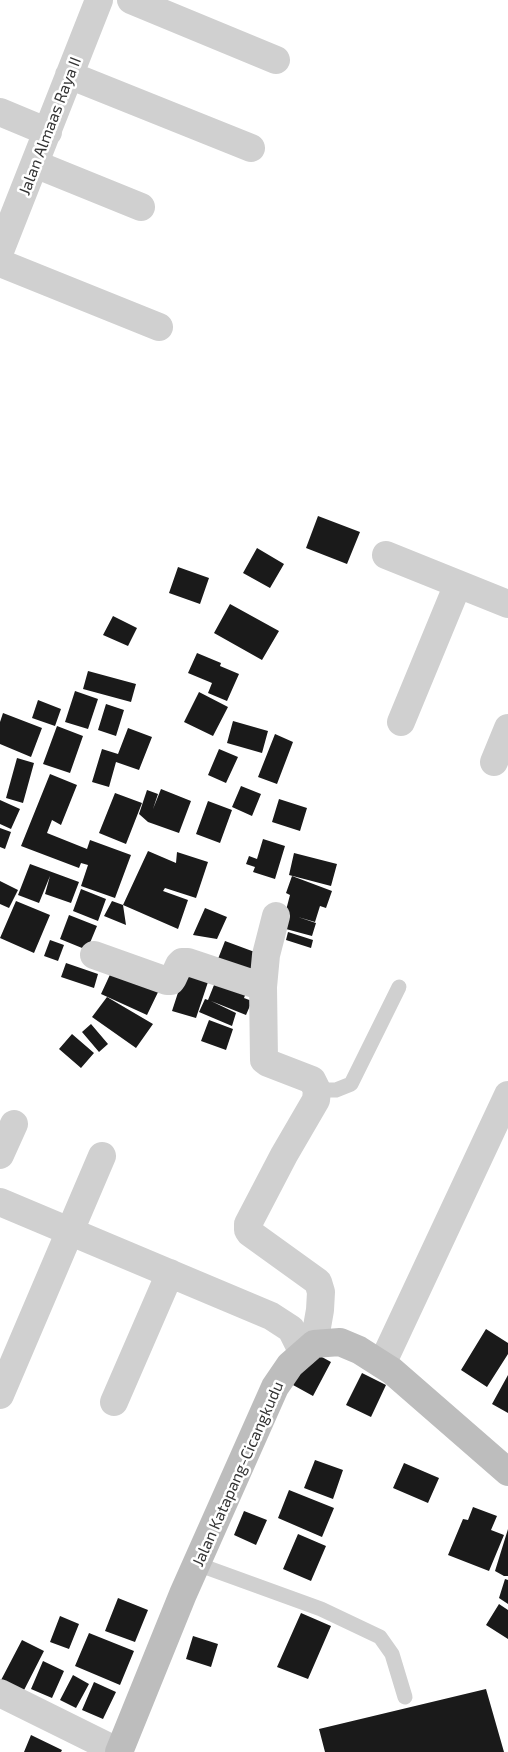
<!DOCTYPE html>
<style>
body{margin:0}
canvas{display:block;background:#fff}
</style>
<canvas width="508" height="1752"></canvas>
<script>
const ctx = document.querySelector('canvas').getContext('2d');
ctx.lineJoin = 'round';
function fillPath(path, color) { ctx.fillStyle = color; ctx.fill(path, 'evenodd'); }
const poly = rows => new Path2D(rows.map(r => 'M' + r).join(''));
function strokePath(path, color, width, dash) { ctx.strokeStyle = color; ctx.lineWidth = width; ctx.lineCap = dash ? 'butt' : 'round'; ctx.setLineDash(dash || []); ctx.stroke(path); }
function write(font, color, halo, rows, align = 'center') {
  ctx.font = font + ' "Exo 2",sans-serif'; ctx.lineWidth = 5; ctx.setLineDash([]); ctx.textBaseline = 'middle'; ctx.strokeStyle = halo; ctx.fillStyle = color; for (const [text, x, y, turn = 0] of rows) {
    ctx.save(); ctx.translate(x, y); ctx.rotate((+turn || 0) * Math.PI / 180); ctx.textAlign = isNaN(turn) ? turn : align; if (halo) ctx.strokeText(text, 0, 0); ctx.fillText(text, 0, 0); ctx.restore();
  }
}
fillPath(poly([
 [318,516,360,532,347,564,306,548],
 [257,548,284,564,270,588,243,573],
 [178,567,209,578,200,604,169,593],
 [230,604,279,631,262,660,214,633],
 [113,616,137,628,128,646,103,635],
 [197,653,221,663,220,666,239,674,227,701,208,693,212,683,188,673],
 [88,671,136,684,131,702,83,689],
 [75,691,98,699,88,729,65,722],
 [199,692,228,707,213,736,184,722],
 [38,700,61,709,55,726,32,718],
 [106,704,124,710,116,736,98,730],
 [3,713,42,728,31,757,0,744,0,722],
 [233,721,268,731,262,753,227,743],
 [57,726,83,736,70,773,43,764],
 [128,728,152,737,139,770,116,762,109,787,92,782,102,749,118,754],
 [275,734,293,742,277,784,258,777],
 [219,749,238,757,226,783,208,775],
 [17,758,34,763,23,803,6,798],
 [50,774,77,785,61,825,52,820,47,833,87,849,90,840,131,855,115,898,81,886,88,865,81,863,79,868,21,846],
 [241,786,261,794,252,816,232,807],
 [161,789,191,801,179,833,148,822,139,814,147,790,158,794,153,809],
 [115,793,142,803,126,844,99,833],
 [279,799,307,808,300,831,272,822],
 [0,800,20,809,11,829,0,824],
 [208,801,232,810,220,843,196,834],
 [0,828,11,832,5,849,0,847],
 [263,839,285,846,275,879,253,872,255,867,246,864,249,856,257,859],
 [148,851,176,863,177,852,208,862,196,898,165,888,163,891,188,900,178,929,123,905],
 [294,853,337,864,331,886,289,875],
 [30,864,79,882,71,903,45,894,50,876,39,903,18,895],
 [292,876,332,891,326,908,320,906,315,922,298,917,316,923,312,936,286,929,290,915,285,914,290,895,286,893],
 [0,881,18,890,9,908,0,904],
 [81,889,106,899,98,921,73,911],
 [16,901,50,915,34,953,0,938],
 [112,901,123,905,126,925,104,916],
 [205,908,227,917,217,939,193,935],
 [69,915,97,926,87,950,60,939],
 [288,932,313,940,311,948,286,940],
 [50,940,64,945,58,961,44,956],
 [225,941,260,954,251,977,216,964],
 [66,963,98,974,94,988,61,977],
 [114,966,160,988,147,1015,101,994],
 [186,968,210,976,196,1018,172,1011],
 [218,975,248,987,244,998,252,1001,246,1015,211,1001,236,1013,232,1026,199,1012,205,999,208,1000],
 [107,997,153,1024,136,1048,92,1017],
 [209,1020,233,1029,226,1050,201,1041],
 [91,1024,108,1044,99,1052,82,1032],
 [72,1034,94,1053,81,1068,59,1049],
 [486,1329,508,1343,508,1354,487,1387,461,1370],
 [311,1351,331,1362,313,1396,293,1385],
 [362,1373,386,1385,371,1417,346,1405],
 [508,1375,508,1413,492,1404],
 [315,1460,343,1470,333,1499,304,1488],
 [404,1463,439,1478,428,1503,393,1488],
 [289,1490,334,1508,322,1537,278,1518],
 [473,1507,497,1516,491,1530,504,1535,489,1571,448,1555,463,1519,468,1520],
 [244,1511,267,1520,256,1545,234,1535],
 [508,1529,508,1576,504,1576,495,1571],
 [298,1534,326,1546,311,1581,283,1569],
 [505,1579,508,1580,508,1604,499,1598],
 [118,1598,148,1610,135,1642,105,1631],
 [499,1604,508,1610,508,1639,486,1625],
 [301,1613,331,1626,308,1679,277,1667],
 [60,1616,79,1624,69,1649,50,1642],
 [89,1633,134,1651,120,1685,75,1666],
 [193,1636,218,1644,211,1667,186,1659],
 [22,1640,44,1651,21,1696,0,1682],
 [43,1661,64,1671,52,1698,31,1689],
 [73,1675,89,1684,76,1708,60,1700],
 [94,1682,116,1692,103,1719,82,1710],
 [486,1689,504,1752,325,1752,319,1729],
 [31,1735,62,1750,61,1752,24,1752]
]), '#1a1a1a');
strokePath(poly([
 [317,1090,336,1090,351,1084,399,987],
 [197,1564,321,1609,380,1637,392,1654,405,1697]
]), '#d0d0d0', 15);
strokePath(poly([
 [131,0,276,60],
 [69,75,251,148],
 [0,112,48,132],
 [35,164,141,207],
 [0,251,99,0],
 [0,263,159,327],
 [386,555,508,604],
 [401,722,458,584],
 [494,762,508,728],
 [276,916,266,955,263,987,264,1060,268,1063,312,1080,317,1090,316,1100,284,1155,248,1224,248,1230,250,1233,318,1282,321,1292,320,1310,314,1344],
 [94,955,167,981,171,981,173,978,179,965,182,962,188,962,263,987],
 [0,1155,14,1124],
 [0,1202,271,1316,291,1329,303,1353],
 [382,1364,508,1095],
 [0,1395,102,1156],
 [114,1402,170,1273],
 [0,1693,119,1752]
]), '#d0d0d0', 28);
strokePath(poly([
 [119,1752,183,1594,275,1387,290,1365,314,1344,340,1342,359,1350,392,1371,508,1472]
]), '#bdbdbd', 28);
write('16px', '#333', '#fff', [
 ["Jalan Almaas Raya II",50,126,-69],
 ["Jalan Katapang-Cicangkudu",238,1474,-66]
]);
</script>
